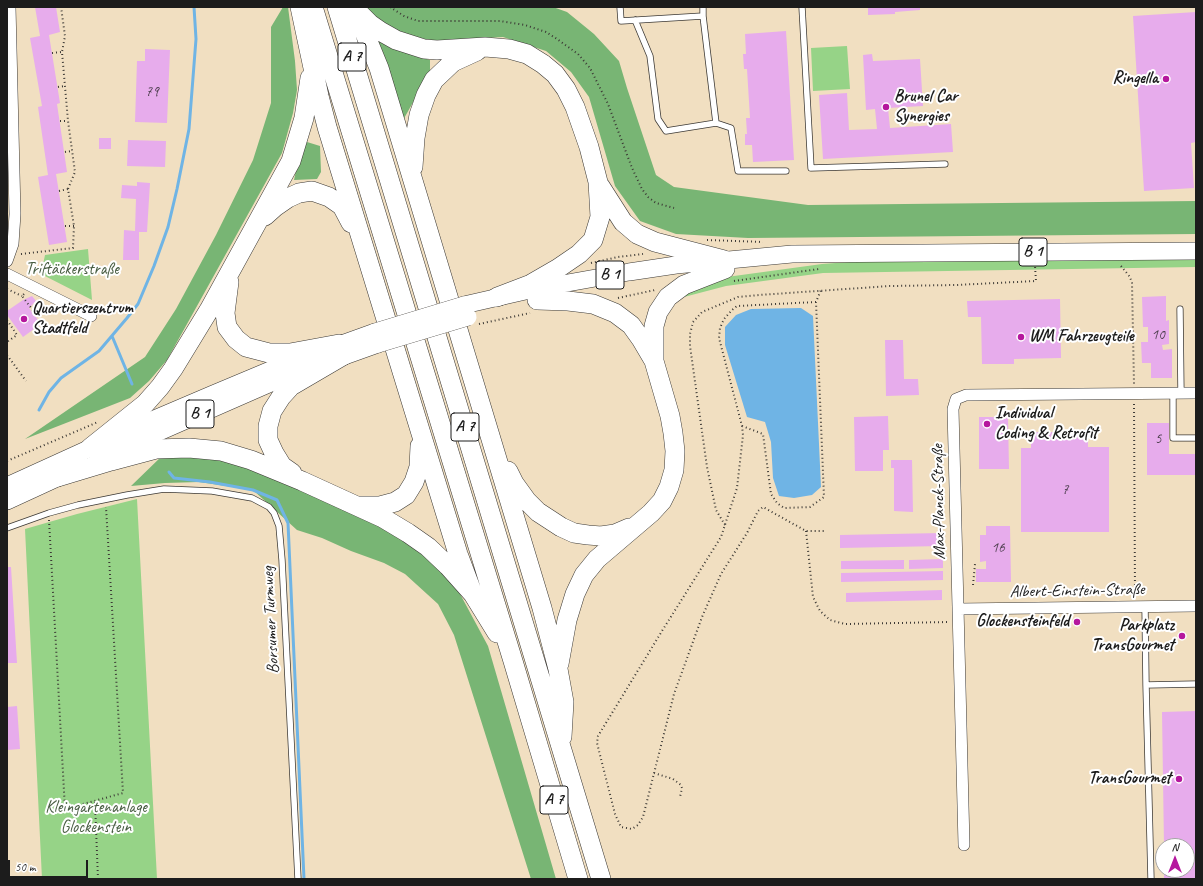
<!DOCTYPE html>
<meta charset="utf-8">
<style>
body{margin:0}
#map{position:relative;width:1203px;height:886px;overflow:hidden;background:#f1dfc1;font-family:Caveat,sans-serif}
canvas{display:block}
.frame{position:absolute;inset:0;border:8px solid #1c1c1c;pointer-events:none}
.north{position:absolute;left:1155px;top:838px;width:40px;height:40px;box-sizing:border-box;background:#fff;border:1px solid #a4a4a4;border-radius:50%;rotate:0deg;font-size:11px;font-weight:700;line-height:16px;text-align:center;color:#1c1c1c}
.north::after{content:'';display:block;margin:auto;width:14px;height:18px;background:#b5179e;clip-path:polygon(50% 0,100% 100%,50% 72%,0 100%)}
.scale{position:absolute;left:8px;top:860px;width:80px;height:18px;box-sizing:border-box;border:2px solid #1c1c1c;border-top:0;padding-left:5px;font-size:12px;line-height:14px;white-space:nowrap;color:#1c1c1c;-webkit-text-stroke:3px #fff;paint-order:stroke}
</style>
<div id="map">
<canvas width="1203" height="886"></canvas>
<div class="frame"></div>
<div class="north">N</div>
<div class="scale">50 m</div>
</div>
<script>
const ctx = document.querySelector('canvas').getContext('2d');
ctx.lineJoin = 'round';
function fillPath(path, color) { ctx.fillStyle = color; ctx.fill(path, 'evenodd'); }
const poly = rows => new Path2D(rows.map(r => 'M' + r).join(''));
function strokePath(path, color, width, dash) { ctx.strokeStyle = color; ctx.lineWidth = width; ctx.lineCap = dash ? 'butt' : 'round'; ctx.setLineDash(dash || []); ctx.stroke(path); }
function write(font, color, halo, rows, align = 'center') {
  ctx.font = font + ' Caveat,sans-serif'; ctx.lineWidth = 4; ctx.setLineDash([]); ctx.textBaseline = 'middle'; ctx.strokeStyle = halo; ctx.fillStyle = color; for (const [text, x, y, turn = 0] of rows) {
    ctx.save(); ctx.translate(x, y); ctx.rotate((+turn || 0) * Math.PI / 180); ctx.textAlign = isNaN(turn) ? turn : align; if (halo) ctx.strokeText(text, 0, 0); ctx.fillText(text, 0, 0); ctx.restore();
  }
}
fillPath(poly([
 [847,46,850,89,813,91,811,48],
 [88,249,92,300,41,274,45,255],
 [1196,257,1196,267,823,273,726,286,684,297,680,294,712,279,822,264,890,259],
 [137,499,157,879,42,879,25,529,77,514]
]), '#96d387');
fillPath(poly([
 [283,7,288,7,295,61,297,90,293,113,282,153,167,360,149,381,130,398,25,439,145,357,176,309,216,235,253,160,271,103,271,27],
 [364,7,553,7,567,12,594,34,619,61,627,88,656,175,674,187,808,205,1196,201,1196,234,748,238,676,234,640,221,615,186,589,97,571,72,546,51,503,37,437,41,407,36,383,26],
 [372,31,410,54,430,60,430,72,402,122],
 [307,142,320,146,321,172,317,179,294,180,298,161],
 [163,455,221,458,277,477,357,514,404,541,433,563,459,592,488,646,556,879,531,879,454,635,438,604,405,574,384,563,351,551,322,538,297,530,253,490,199,482,165,483,131,486]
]), '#78b574');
fillPath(poly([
 [801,308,813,316,821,487,812,495,794,498,779,496,773,478,771,442,765,422,747,417,725,345,725,327,736,315,751,309]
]), '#6fb4e5');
strokePath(poly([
 [112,336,132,384],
 [39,410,49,392,61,378,99,351,127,318,138,304,154,266,168,227,177,189,189,129,196,39,194,7],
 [169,472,174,478,210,482,253,490,277,500,288,523,304,879]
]), '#6fb4e5', 3);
fillPath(poly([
 [35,7,56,7,60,32,49,35,60,103,57,104,67,172,56,174,67,242,49,245,38,177,48,175,38,107,42,106,30,38,40,36],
 [868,7,920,7,920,10,895,12,895,14,868,15],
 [1196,12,1196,142,1191,143,1194,188,1144,191,1133,16],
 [786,31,794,160,753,162,752,145,745,145,745,134,747,134,746,118,750,118,747,69,744,69,743,54,746,54,745,34],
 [145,49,170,50,167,123,135,122,137,61,145,61],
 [872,54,873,61,920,59,923,106,888,108,890,128,951,124,953,152,823,159,819,95,847,93,849,130,877,129,875,109,866,110,863,55],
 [99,138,111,138,111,149,99,149],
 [128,140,166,141,165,167,127,166],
 [137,182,150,183,147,232,139,232,139,260,123,260,124,230,135,231,136,199,121,198,122,185,137,186],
 [32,296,36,301,29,308,41,324,23,337,7,315,7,311,23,300],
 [1166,296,1166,321,1169,320,1169,344,1162,345,1163,350,1172,349,1172,378,1151,378,1151,363,1142,363,1141,342,1148,342,1148,327,1143,327,1142,297],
 [1060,299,1061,358,1014,359,1014,364,982,364,981,317,968,317,967,301],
 [885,340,903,340,904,379,918,379,919,395,886,396],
 [888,416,889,450,883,450,883,471,855,471,854,417],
 [979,417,1008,417,1009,469,979,469],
 [1147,423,1169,423,1169,454,1196,454,1196,475,1147,475],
 [1031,432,1088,432,1088,447,1109,447,1109,532,1021,532,1021,448,1031,448],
 [891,460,912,460,913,512,894,511,894,468,891,468],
 [986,526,1010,526,1011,582,976,582,976,569,986,569,986,561,980,562,980,535,986,535],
 [942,533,942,546,840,548,840,535],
 [943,559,943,568,909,569,909,560],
 [904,560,904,569,841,569,841,561],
 [7,567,11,567,17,663,7,663],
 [943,571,943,580,841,582,841,573],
 [942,590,942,600,846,602,846,593],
 [17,706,20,749,7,750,7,707],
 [1196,711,1196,878,1164,879,1164,870,1187,870,1187,846,1164,846,1162,712]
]), '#e7acec');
const lane = poly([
 [620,7,621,21,703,16,703,7],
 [802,7,811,168,945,164],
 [635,20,650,56,658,119,666,131,716,123,703,16],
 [716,123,731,128,738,171,786,171],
 [1180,309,1181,393],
 [1173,393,1173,438,1196,438],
 [7,528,49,513,78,505,127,495,164,489,212,491,252,498,269,507,274,513,279,526,282,560,298,879],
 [1145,607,1146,685,1196,684],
 [1146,685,1151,879]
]);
const street = poly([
 [7,261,13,244,15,214,10,7],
 [7,274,91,316],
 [958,609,1196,606],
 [964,845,953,409,956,399,966,395,1196,393]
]);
const primary = poly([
 [464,305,534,289,629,272,676,265,792,254,1196,251],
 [102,457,280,379,378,344],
 [7,486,152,420,213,394,275,368,375,332],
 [7,501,70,472]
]);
const highway = poly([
 [300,7,319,96,327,127,458,554,473,594],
 [313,7,513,661,578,879],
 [337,7,601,879],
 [354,7,379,68,542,608,558,669,564,702,562,737],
 [360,14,370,24,380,31,396,40,424,49,437,50,485,47,509,49,527,54,543,64,555,74,566,89,575,107,589,147,598,182,600,217,593,240,579,254,557,269,531,284,497,297],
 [413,167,415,138,419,115,426,95,434,80,453,62,477,51],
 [600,186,623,222,637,234,655,242,724,260],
 [265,216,275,207,288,198,299,193,312,191,329,197,342,206,351,223],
 [229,282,225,313,227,327,236,339,246,347,269,353,290,353,339,344],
 [537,300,568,301,593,304,615,313,631,325,641,339,654,361,670,416,673,433,675,451,674,470,669,487,662,501,651,513,597,559,584,575,575,594,567,620,559,664],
 [654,359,654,326,658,312,668,297,684,285,725,269],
 [90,448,145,404,160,387,173,369,209,310,291,161,304,118,310,78],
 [508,471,514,483,527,501,538,512,561,527,574,533,588,535,601,536,615,534,629,528],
 [292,473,282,466,274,453,268,440,268,426,272,411,281,397,291,386,344,355],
 [58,477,111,461,156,449,189,448,221,451,251,460,302,481,383,518,408,533,428,547,448,566,473,594,497,633],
 [359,506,380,506,395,502,406,495,414,482,419,467,420,446]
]);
strokePath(lane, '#3c3935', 7);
strokePath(street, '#3c3935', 12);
strokePath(primary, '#3c3935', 18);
strokePath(highway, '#3c3935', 20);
strokePath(poly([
 [390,7,404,16,418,21,500,21,525,25,546,32,557,39,578,54,590,68,608,104,632,168,642,189,648,197,656,203,674,208],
 [52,53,62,52],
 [58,87,65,86],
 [60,121,68,121],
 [65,152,72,151],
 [59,191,68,189],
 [65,226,74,226],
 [707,240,763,242],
 [21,254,73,248,74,226,68,189,75,172,68,121,62,52,65,36,61,7],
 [591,263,618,257,643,254],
 [1121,266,1130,277,1132,283,1134,384],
 [734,281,819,269],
 [7,289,22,296],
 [24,294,22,296,35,313,46,313,53,309],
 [618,298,655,290],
 [39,302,46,313],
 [816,302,737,306,732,310,724,319,720,328,719,338,742,426,743,435,737,488,721,537,662,631,598,736,597,743,615,814,621,827,632,829,638,825,643,817,674,694,702,617,721,574,747,533,758,511,763,507,806,531,824,531],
 [7,320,17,335,7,342],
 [479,324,530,313],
 [7,355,26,381],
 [1134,404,1135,596],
 [742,426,763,434,771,494,777,503,784,508,810,507,824,497,816,302,821,290],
 [7,461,98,422],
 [49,520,65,809,123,793,106,507],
 [725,525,716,510,707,467,690,346,690,334,693,322,702,312,738,297,759,295,890,286,956,285,1036,281,1035,266],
 [806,531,813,597,820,611,830,620,845,624,949,622],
 [973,585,975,564],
 [654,773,673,779,681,785,682,788,680,797],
 [95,802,98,879]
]), '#3c3935', 2, [1, 3]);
strokePath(lane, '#fff', 5.5);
strokePath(street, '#fff', 11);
strokePath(primary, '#fff', 17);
strokePath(highway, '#fff', 19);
const primaryBridge = poly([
 [375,332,464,305],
 [378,344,468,317]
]);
strokePath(primaryBridge, '#3c3935', 18, []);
strokePath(primaryBridge, '#fff', 17);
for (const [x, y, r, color] of [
 [1166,79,4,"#b5179e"],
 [886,107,4,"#b5179e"],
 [24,319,4,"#b5179e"],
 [1021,337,4,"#b5179e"],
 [987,424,4,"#b5179e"],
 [1077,622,4,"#b5179e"],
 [1182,636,4,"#b5179e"],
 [1179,779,4,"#b5179e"]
]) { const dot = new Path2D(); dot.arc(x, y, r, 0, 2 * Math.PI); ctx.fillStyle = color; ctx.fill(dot); strokePath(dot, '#fff', 1.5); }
write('15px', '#4f4050', null, [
 ["79",152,92],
 ["10",1158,335],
 ["5",1158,439],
 ["7",1065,490],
 ["16",998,548]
]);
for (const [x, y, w] of [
 [352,57,28],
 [1033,252,28],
 [610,275,28],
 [200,414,28],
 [465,427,28],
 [554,800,28]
]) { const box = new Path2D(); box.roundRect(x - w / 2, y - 14, w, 28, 3); ctx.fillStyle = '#fff'; ctx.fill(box); strokePath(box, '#1c1c1c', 1); }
write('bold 16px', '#1c1c1c', null, [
 ["A 7",352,57],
 ["B 1",1033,252],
 ["B 1",610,275],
 ["B 1",200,414],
 ["A 7",465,427],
 ["A 7",554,800]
]);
write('bold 17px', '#1c1c1c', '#fff', [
 ["Ringella",1158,79],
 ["Brunel Car",894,97,"left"],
 ["Synergies",894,117,"left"],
 ["Quartierszentrum",32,309,"left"],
 ["Stadtfeld",32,329,"left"],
 ["WM Fahrzeugteile",1029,337,"left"],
 ["Individual",995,414,"left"],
 ["Coding & Retrofit",995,434,"left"],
 ["Glockensteinfeld",1069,622],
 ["Parkplatz",1174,626],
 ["TransGourmet",1174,646],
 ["TransGourmet",1171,779]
], 'right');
write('17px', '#475c41', '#fff', [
 ["Triftäckerstraße",72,270],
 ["Kleingartenanlage",96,808],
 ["Glockenstein",96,828]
]);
write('17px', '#1c1c1c', '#fff', [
 ["Max-Planck-Straße",939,502,-91],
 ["Albert-Einstein-Straße",1077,591,-1],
 ["Borsumer Turmweg",271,620,-93]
]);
</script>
